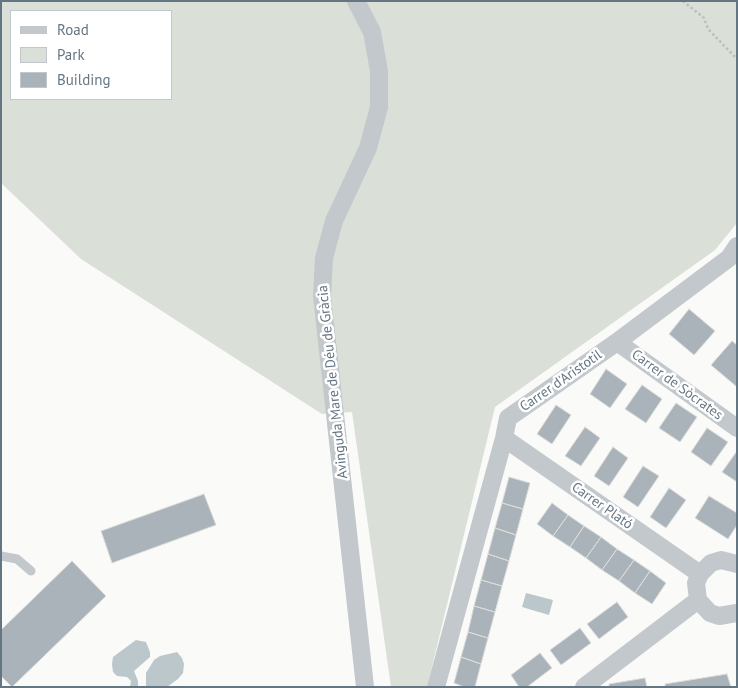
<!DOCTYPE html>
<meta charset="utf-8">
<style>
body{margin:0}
#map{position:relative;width:738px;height:688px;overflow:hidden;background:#fafaf8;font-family:"PT Sans",sans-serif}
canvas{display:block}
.frame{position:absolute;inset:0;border:2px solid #657683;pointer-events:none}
.legend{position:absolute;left:10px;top:10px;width:162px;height:90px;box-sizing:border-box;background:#fff;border:1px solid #c1c8cd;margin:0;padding:6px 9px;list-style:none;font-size:15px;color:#657683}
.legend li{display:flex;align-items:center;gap:10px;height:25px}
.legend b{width:25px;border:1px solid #c1c8cd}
</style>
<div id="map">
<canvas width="738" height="688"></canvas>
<div class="frame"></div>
<ul class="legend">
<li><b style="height:6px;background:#c3c8cc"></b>Road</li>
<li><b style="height:14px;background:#dadfd7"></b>Park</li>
<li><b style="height:14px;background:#aab3b9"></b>Building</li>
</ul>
</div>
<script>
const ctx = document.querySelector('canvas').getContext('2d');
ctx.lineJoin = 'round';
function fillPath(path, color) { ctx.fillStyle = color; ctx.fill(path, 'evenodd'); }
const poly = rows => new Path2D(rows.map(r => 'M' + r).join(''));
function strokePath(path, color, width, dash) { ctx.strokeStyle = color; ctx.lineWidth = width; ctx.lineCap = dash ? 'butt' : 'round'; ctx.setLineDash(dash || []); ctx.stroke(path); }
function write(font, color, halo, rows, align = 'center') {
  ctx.font = font + ' "PT Sans",sans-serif'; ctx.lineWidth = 5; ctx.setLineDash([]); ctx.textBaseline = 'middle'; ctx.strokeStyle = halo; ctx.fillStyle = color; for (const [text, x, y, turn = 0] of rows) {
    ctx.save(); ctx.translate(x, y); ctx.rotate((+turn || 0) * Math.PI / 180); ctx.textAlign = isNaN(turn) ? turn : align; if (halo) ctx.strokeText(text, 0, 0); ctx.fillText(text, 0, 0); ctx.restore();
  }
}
fillPath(poly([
 [1,1,737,1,737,223,715,250,495,407,427,687,391,687,352,412,322,414,81,259,1,183],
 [11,11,171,11,171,99,11,99]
]), '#dadfd7');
fillPath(poly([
 [526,593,553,600,549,615,522,607],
 [136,640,146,642,150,652,150,657,134,671,138,681,138,687,130,687,131,681,127,677,117,676,113,672,112,664,113,657],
 [177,652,182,658,184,664,183,673,178,679,167,687,146,687,146,673,154,660,160,656]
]), '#bbc7cb');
const building = poly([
 [689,309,715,331,694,355,669,334,689,309],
 [732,341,737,345,737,387,711,365,732,341],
 [606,369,627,384,610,408,590,394,606,369],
 [642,385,662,399,646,423,625,409,642,385],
 [676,403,697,417,680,442,659,428,676,403],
 [556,405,571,415,552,444,537,434,556,405],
 [585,427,600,438,581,466,565,456,585,427],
 [707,428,728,442,711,466,691,452,707,428],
 [613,447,628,458,609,486,594,476,613,447],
 [737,451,737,482,722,472,737,451],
 [643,466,659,476,638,507,623,497,643,466],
 [509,477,530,483,523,509,502,503,509,477],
 [669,488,686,500,666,528,650,517,669,488],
 [204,494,216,525,112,563,101,531,204,494],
 [709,496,737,513,737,525,728,539,695,518,709,496],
 [502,503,523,509,516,535,495,528,502,503],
 [552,503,568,515,553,536,537,524,552,503],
 [568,515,584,526,570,547,553,536,568,515],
 [584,526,601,537,586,558,570,547,584,526],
 [495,528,516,535,509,561,488,554,495,528],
 [601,537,617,549,602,570,586,558,601,537],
 [617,549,634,560,619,581,602,570,617,549],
 [488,554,509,561,502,586,481,580,488,554],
 [634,560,650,571,635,593,619,581,634,560],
 [72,561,106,596,12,687,1,676,1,630,72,561],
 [650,571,666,583,652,604,635,593,650,571],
 [481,580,502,586,495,612,474,606,481,580],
 [617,602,628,617,599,639,587,624,617,602],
 [474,606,495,612,488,638,468,632,474,606],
 [580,628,591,643,561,665,550,650,580,628],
 [468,632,488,638,481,664,461,657,468,632],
 [540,653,552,668,527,687,519,687,511,675,540,653],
 [461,657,481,664,475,687,464,687,454,683,461,657],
 [727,674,731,687,665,687,665,684,727,674],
 [645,678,647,687,609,687,609,684,645,678]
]);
fillPath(building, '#aab3b9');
strokePath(building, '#dcdcda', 1);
strokePath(poly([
 [683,1,704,18,708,29,737,59]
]), '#bbbfc2', 2.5, [2.5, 2.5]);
strokePath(poly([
 [1,556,17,559,31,571]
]), '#c3c8cc', 9);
strokePath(poly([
 [356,1,372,32,379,71,379,107,368,148,334,221,324,258,322,296,365,687],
 [617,342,737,428],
 [504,438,700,574],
 [737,564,721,560,711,563,700,574,696,583,698,600,710,613,719,616,737,613],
 [436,687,504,438,508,418,617,342,729,258,737,246],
 [584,687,698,600]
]), '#c3c8cc', 18);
write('14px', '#657683', '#fff', [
 ["Carrer d'Aristotil",561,381,-35],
 ["Avinguda Mare de Déu de Gràcia",333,382,-96],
 ["Carrer de Sòcrates",677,385,36],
 ["Carrer Plató",602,506,35]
]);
</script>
